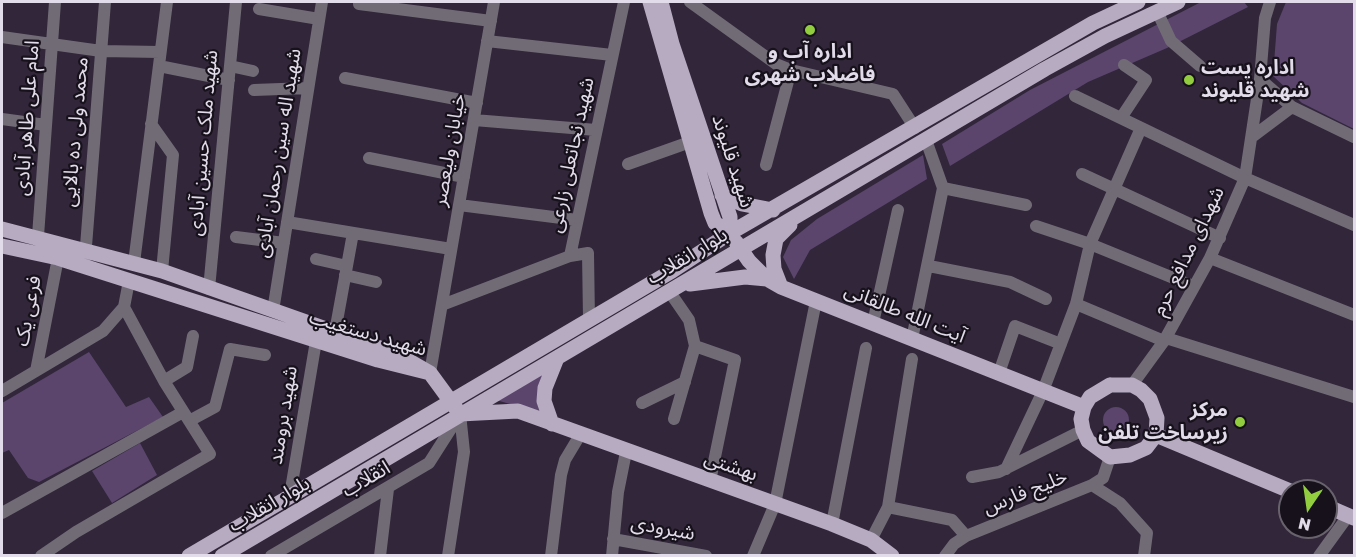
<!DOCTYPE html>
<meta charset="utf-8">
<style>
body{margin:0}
#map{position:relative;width:1356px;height:557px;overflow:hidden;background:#31263a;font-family:"Golos Text",sans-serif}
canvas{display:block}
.frame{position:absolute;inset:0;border:3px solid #e2dbe9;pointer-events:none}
.north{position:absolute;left:1278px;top:479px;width:60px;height:60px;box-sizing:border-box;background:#16111a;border:2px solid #68626d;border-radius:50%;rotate:193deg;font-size:16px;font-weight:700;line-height:24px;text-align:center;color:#e2dbe9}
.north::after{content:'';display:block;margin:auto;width:21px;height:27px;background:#92cd3f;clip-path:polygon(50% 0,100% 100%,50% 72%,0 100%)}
</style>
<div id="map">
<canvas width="1356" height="557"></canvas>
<div class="frame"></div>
<div class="north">N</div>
</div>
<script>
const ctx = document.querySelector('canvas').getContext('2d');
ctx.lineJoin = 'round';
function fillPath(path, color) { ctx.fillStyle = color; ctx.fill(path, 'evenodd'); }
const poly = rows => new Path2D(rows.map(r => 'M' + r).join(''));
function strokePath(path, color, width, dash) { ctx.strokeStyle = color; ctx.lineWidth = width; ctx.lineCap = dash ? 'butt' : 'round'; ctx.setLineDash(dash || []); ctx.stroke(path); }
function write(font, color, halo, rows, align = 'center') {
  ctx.font = font + ' "Golos Text","Noto Sans Arabic",sans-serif'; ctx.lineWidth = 4.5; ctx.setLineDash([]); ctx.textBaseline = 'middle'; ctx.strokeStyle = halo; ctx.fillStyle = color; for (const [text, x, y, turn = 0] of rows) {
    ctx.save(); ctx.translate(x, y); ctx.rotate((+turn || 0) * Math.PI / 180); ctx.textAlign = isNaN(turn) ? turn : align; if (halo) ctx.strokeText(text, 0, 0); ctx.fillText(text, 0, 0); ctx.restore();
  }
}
fillPath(poly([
 [1201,2,1244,2,1248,7,1167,48,1088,82,950,166,942,144,1030,90],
 [1286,2,1354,2,1354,129,1302,103,1273,76,1277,24],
 [923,155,927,179,810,250,794,279,783,257,791,240,817,219],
 [89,352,126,407,149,397,163,417,39,482,28,478,9,450,2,453,2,403],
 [545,371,541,413,496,400],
 '1103 420a13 13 0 1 1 26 0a13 13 0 1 1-26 0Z',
 [140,443,157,475,112,503,92,471]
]), '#5b456c');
strokePath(poly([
 [690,2,776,64,791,70,893,94,915,128],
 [359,4,491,21],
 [259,9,319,19],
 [1157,11,1171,41,1200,66],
 [2,37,101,51,160,52],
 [487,41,612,55],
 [159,66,229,80],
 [230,66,253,71],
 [345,78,477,103],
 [1260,79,1292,107,1354,137],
 [254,90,308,88],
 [1075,96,1245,178,1354,225],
 [1121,118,1146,80,1124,65],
 [2,119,46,125],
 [474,120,596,130],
 [151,124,173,155,162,271],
 [1252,137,1292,107],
 [369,158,464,177],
 [628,164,690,142],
 [766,165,791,70],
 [1082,174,1220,238],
 [943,188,1026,205],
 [459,205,577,220],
 [287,222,451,249],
 [1036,226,1090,244,1193,286],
 [38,236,55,2],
 [236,237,284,243],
 [570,256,624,2],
 [1210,258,1354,315],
 [85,259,105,2],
 [316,259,347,266],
 [134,263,167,2],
 [929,266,1010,282,1046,299],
 [345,275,376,282],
 [209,289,236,2],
 [669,291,689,320,695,346,674,419],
 [1076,304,1164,341],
 [442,305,570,256,588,253,589,320],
 [273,311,322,2],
 [873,323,898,210],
 [335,332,353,233],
 [1166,338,1354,397],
 [912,339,943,188,926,140],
 [695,346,735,360,710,481],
 [36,371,58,258],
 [430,373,494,2],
 [999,373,1015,326,1061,344],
 [164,381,187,367,193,336],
 [1132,385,1164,341,1210,258,1245,178,1260,79,1265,18,1270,2],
 [2,391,103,331,124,307,129,281],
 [642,403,685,382],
 [189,421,215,407,230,349,265,355],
 [1006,469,1043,391,1076,304,1090,244,1141,128],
 [972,477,999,472,1083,430],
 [1092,485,1120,503,1147,533,1144,556],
 [290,495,316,341],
 [888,507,952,520,966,536],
 [2,513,183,412],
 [832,524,866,348],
 [613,539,706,556],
 [871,540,888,507,912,359],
 [41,556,76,532,210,454,164,381,124,307],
 [271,556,429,463,459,416],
 [380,556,388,489],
 [448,556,464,452,460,414],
 [551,556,561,475,565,460,580,435],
 [612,556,618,492,626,452],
 [753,556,775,504,816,301],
 [945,556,954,544,966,536,1092,485,1103,478,1110,457],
 [1319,556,1348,516]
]), '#716b76', 12);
strokePath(poly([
 [650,2,711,213,715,223,730,233],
 [661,2,672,44,730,217,730,233],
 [722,195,742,204,773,210],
 [2,229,162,271,397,354,430,373,378,360,58,258,2,246],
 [736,242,749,261,767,279,781,287,1084,407],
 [690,284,745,277,767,279],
 [781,287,774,269,773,255,776,239,790,225],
 [430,373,460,414,518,411,832,524,871,540,892,556],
 [1110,385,1132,385,1141,390,1150,399,1157,418,1156,435,1146,448,1130,455,1110,457,1088,441,1083,430,1081,419,1084,407,1090,397,1110,385],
 [552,424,544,401,545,388,557,358],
 [1156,435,1290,491],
 [1326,506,1354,518],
 [189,556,672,271,730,233,1093,23,1138,2],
 [222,556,1045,69,1105,36,1178,2]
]), '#b6abc1', 15);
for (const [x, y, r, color] of [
 [810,30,6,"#92cd3f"],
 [1189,80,6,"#92cd3f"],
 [1240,422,6,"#92cd3f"]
]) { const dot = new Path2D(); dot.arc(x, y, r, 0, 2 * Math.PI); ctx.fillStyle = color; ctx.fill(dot); strokePath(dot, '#16111a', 2); }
write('bold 20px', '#e2dbe9', '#16111a', [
 ["اداره آب و",810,52],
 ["فاضلاب شهری",810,75],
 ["اداره پست",1201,68,"left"],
 ["شهید قلیوند",1201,91,"left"],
 ["مرکز",1228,410,"right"],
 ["زیرساخت تلفن",1228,433,"right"]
]);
write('20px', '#e2dbe9', '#16111a', [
 ["امام علی طاهر آبادی",27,118,-86],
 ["محمد ولی ده بالایی",75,132,-85],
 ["شهید ملک حسین آبادی",203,143,-85],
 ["خیابان ولیعصر",449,150,-80],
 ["شهید اله سین رحمان آبادی",278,153,-81],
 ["شهید نجاتعلی زارعی",571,155,-78],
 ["شهید قلیوند",733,161,72],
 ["شهدای مدافع حرم",1188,251,-64],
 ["بلوار انقلاب",687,256,-31],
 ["فرعی یک",28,311,-79],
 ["آیت الله طالقانی",905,313,22],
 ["شهید دستغیب",368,333,16],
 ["شهید برومند",283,415,-81],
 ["بهشتی",731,466,19],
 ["انقلاب",366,479,-30],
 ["خلیج فارس",1025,492,-22],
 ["بلوار انقلاب",269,504,-30],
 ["شیرودی",663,528,10]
]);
</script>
